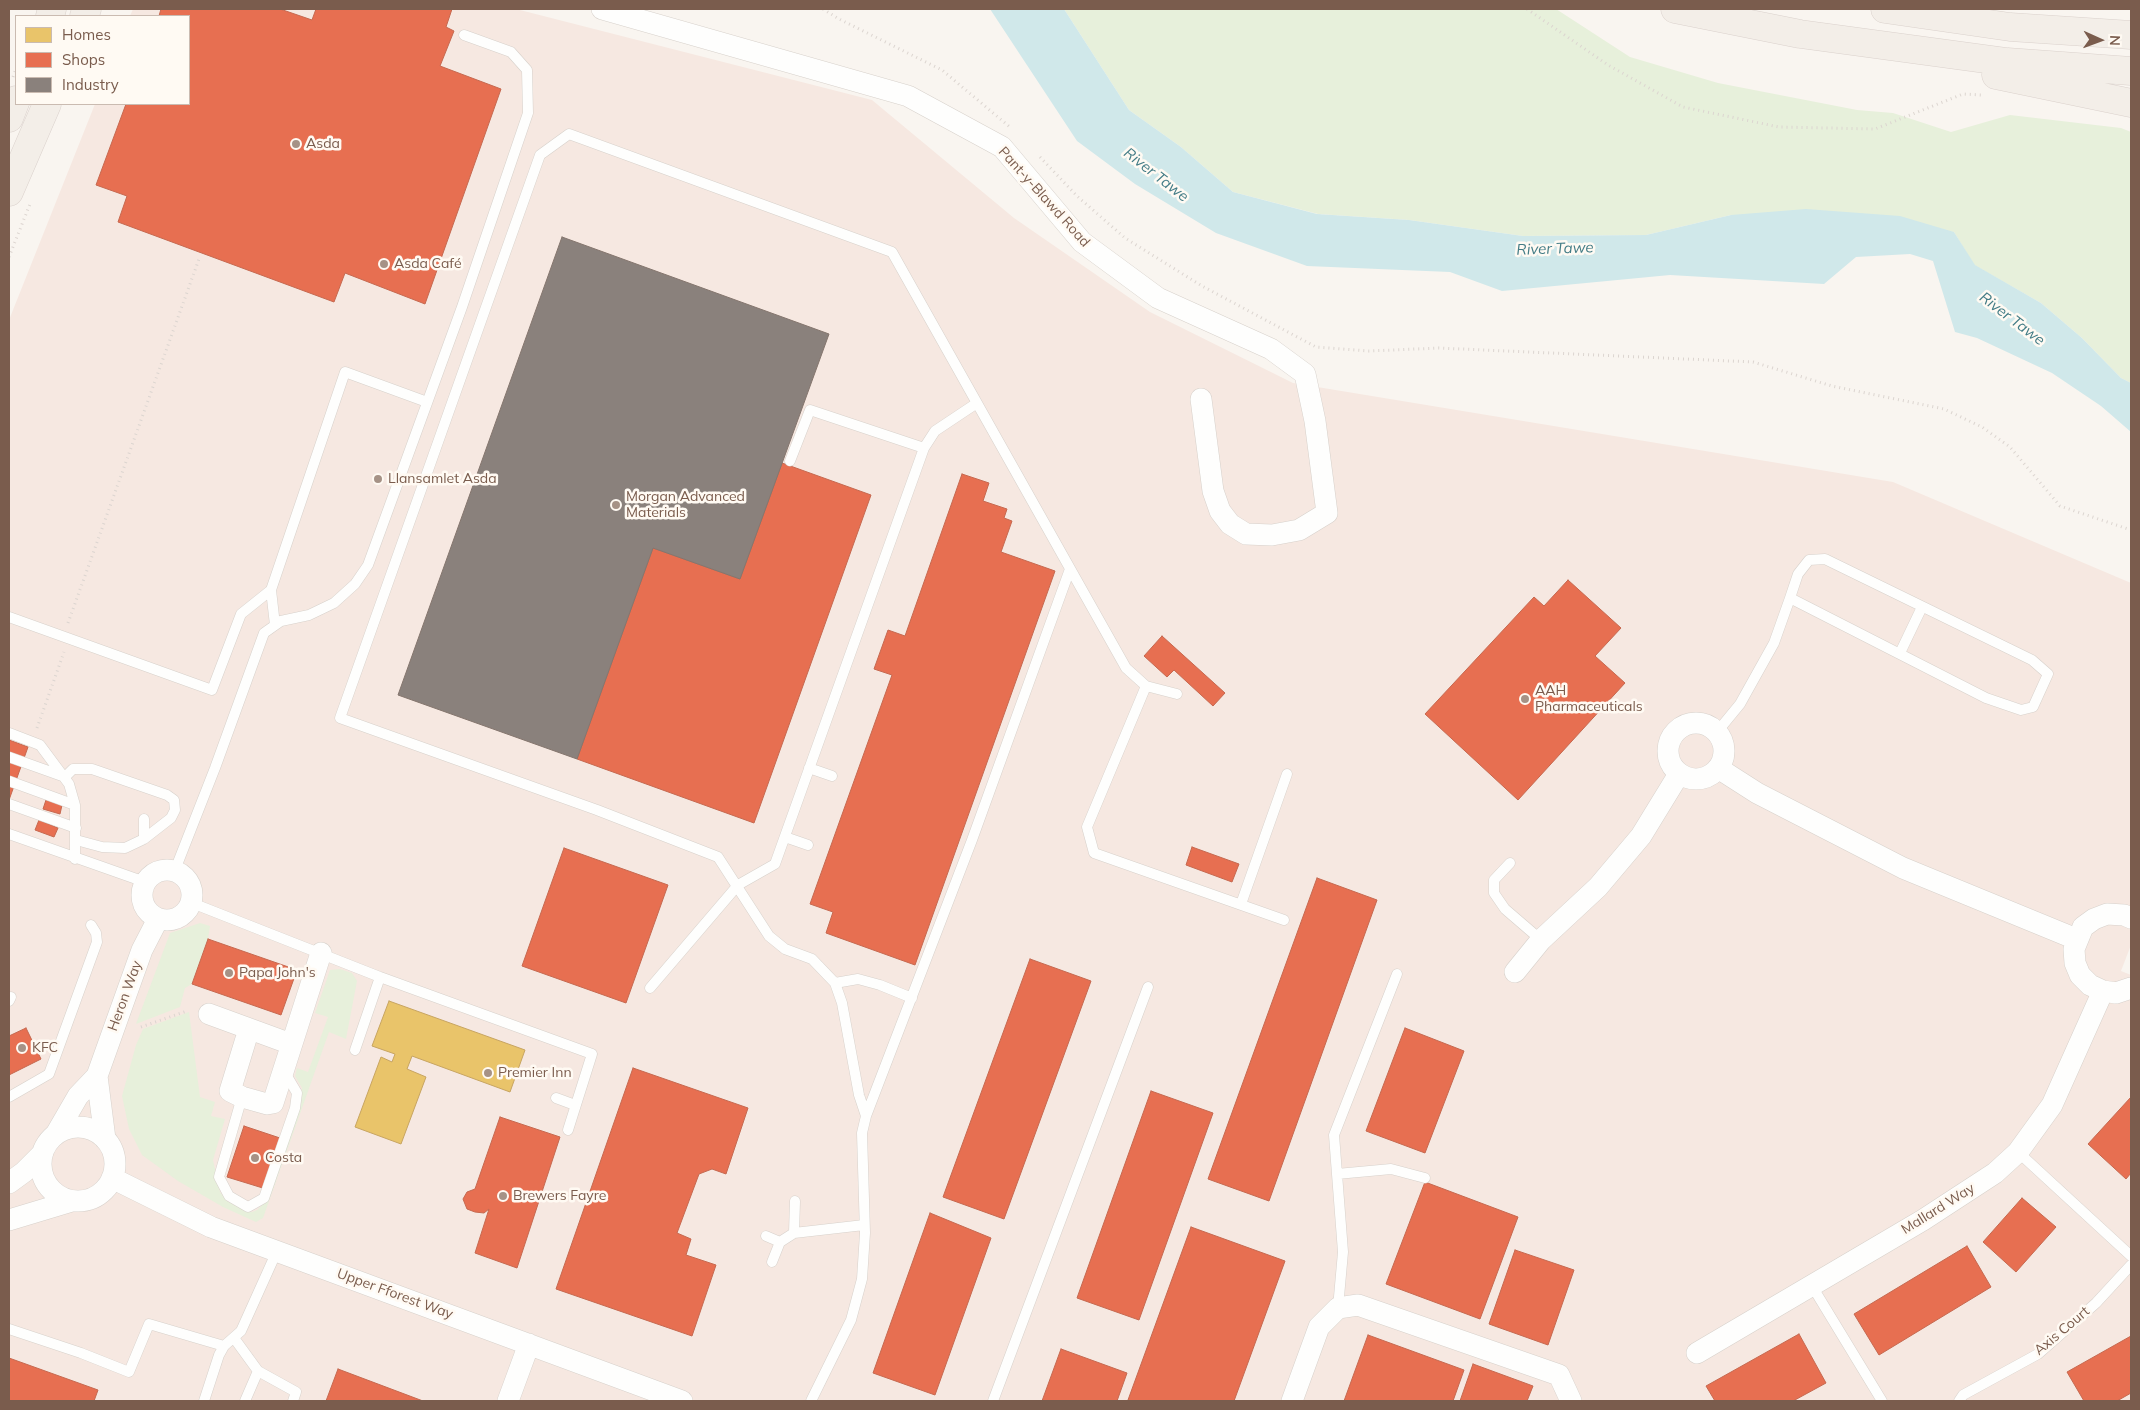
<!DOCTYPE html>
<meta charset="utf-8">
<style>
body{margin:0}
#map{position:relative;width:2140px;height:1410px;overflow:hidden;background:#f9f5f0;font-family:Mulish,sans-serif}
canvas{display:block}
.frame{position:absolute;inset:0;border:10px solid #7a5c4d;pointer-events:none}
.legend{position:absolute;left:15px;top:15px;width:175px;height:90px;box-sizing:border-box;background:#fffaf3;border:1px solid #cabbb1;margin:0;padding:6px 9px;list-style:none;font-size:15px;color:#7a5c4d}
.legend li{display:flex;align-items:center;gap:10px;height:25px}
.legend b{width:25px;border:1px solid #cabbb1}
.north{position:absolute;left:2075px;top:15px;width:50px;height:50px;-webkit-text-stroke:4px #fffaf3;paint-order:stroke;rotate:92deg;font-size:14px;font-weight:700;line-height:20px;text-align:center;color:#7a5c4d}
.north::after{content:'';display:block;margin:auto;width:18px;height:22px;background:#7a5c4d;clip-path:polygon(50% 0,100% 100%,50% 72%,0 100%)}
</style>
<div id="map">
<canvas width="2140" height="1410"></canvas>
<div class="frame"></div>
<ul class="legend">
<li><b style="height:14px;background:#e9c46a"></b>Homes</li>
<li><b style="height:14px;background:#e76f51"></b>Shops</li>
<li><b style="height:14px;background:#8a817c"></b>Industry</li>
</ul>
<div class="north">N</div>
</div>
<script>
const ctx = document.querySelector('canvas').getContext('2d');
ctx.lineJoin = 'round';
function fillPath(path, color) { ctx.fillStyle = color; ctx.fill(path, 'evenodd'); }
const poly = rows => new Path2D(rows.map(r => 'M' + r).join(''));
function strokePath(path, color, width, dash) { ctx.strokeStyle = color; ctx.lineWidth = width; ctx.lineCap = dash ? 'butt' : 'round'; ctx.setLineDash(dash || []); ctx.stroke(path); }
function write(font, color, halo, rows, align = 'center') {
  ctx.font = font + ' Mulish,sans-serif'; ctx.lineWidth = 5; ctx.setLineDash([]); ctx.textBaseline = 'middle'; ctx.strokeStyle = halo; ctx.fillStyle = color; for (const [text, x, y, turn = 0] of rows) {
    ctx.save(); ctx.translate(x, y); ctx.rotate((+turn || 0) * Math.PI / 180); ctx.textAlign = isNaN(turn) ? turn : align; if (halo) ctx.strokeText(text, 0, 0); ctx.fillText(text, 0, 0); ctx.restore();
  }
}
fillPath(poly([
 [133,9,516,9,872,100,1014,218,1150,312,1293,383,1893,482,2131,583,2131,945,2121,971,2131,975,2131,1401,9,1401,9,320,95,104,189,104,189,16,130,16]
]), '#f6e8e1');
fillPath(poly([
 [1064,9,1556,9,1630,57,1718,83,1857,110,1893,113,1951,132,2010,115,2121,128,2131,132,2131,383,2121,378,2082,338,2041,303,1974,265,1954,232,1731,215,1646,235,1523,236,1409,220,1318,214,1233,192,1181,147,1129,110],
 [200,923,210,926,208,939,192,984,185,988,180,1007,136,1024,170,933],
 [340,969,352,973,357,981,346,1039,329,1032,263,1218,256,1222,223,1207,178,1181,142,1155,129,1129,122,1096,136,1045,143,1029,189,1012,200,1097,215,1102,211,1116,225,1119,213,1160,220,1192,227,1201,242,1209,252,1212,257,1210,263,1204,297,1108,302,1088,295,1076,297,1068,308,1072,328,1017,315,1013,330,970]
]), '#e7f0db');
fillPath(poly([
 [990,9,1064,9,1129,110,1181,147,1233,192,1317,214,1409,220,1523,236,1646,235,1731,215,1806,209,1900,216,1954,232,1975,265,2041,303,2082,338,2121,378,2131,383,2131,432,2101,406,2052,373,1977,338,1955,332,1933,261,1910,254,1856,257,1824,284,1670,275,1502,291,1450,272,1307,266,1216,233,1135,184,1077,141]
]), '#d0e8ea');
const homes = poly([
 [389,1001,525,1050,510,1092,412,1056,407,1069,426,1077,401,1144,355,1127,381,1057,392,1062,395,1054,372,1046,389,1001]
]);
fillPath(homes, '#e9c46a');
strokePath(homes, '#c8a561', 1);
const shops = poly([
 [161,9,280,9,312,20,316,9,452,9,446,27,454,31,440,66,501,89,425,304,345,273,334,302,118,222,127,196,96,185,126,104,189,104,189,16,159,16,161,9],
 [782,463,871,495,754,823,577,759,653,548,740,579,782,463],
 [962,474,989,483,983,501,1007,509,1004,518,1012,521,1001,552,1055,571,915,965,826,933,833,912,810,904,892,675,874,669,888,630,905,636,962,474],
 [1568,580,1621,628,1595,656,1625,683,1518,800,1425,714,1534,597,1544,606,1568,580],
 [1162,636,1225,693,1213,706,1174,670,1167,677,1144,656,1162,636],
 [9,740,28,747,9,800,9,740],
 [46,800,62,805,60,814,43,809,46,800],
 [39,820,58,828,54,837,35,830,39,820],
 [1192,847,1239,864,1232,882,1186,865,1192,847],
 [564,848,668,885,626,1003,522,966,564,848],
 [1317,878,1377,900,1269,1201,1208,1179,1317,878],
 [208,939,297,970,281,1015,192,984,208,939],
 [1030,959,1091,981,1004,1219,943,1197,1030,959],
 [26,1028,41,1059,9,1075,9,1036,26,1028],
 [1405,1028,1464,1051,1425,1153,1366,1131,1405,1028],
 [633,1068,748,1108,726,1174,712,1169,699,1174,677,1233,691,1239,686,1255,716,1265,692,1336,556,1289,633,1068],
 [1151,1091,1213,1113,1139,1320,1077,1298,1151,1091],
 [2131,1097,2131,1173,2126,1179,2088,1144,2131,1097],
 [500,1117,560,1137,517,1268,475,1253,489,1209,484,1213,475,1212,467,1209,463,1199,467,1192,475,1189,500,1117],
 [244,1126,283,1139,266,1189,227,1177,244,1126],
 [1425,1182,1518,1217,1480,1319,1386,1284,1425,1182],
 [2022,1198,2056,1227,2016,1272,1983,1242,2022,1198],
 [930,1213,991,1238,935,1395,873,1373,930,1213],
 [1191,1227,1285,1261,1234,1401,1131,1401,1128,1400,1191,1227],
 [1967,1246,1991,1287,1879,1355,1854,1314,1967,1246],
 [1515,1250,1574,1270,1548,1345,1489,1324,1515,1250],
 [1799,1334,1826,1383,1793,1401,1715,1401,1706,1386,1799,1334],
 [1368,1335,1464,1370,1453,1401,1344,1401,1368,1335],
 [2131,1336,2131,1393,2117,1401,2084,1401,2067,1372,2131,1336],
 [1061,1349,1127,1373,1117,1401,1042,1401,1061,1349],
 [9,1358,98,1390,94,1401,9,1401,9,1358],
 [1473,1364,1533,1386,1527,1401,1460,1401,1473,1364],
 [338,1369,423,1401,326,1401,338,1369]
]);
fillPath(shops, '#e76f51');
strokePath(shops, '#c66950', 1);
const industry = poly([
 [562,237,829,334,740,579,653,548,577,759,398,695,562,237]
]);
fillPath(industry, '#8a817c');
strokePath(industry, '#85766e', 1);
const lane = poly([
 [790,461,810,410,924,448],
 [9,617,212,690,241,614,271,590],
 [275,625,271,590,345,372,427,402],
 [1900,653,1922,607],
 [1146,686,1087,827,1094,853,1284,920],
 [1717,732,1740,704,1774,643,1790,598,1798,574,1809,560,1825,559,2032,660,2048,674,2033,707,2021,710,1986,698,1790,598],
 [9,733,40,745,69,784,75,805,75,859],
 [9,757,65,777,73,769,92,769,167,795,174,800,175,810,171,818,144,839],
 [809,768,832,776],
 [9,781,75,805],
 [9,804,76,828],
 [9,834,145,882],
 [785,837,808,845],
 [76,840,102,847,125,848,144,839,144,819],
 [1510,863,1494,880,1494,893,1505,909,1541,940],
 [175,870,215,768,264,633,281,621,309,615,334,603,355,584,368,565,462,307,528,113,527,70,511,52,464,35],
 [192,903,380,977,592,1054,568,1130],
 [1241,904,1287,774],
 [835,983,858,979,880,985,912,998],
 [650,988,738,885,775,864,924,448,935,431,977,403],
 [9,1001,11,997],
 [355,1050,380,977],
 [9,1097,49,1074,97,942,96,933,91,925],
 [242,1097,219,1177,229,1196,248,1207,264,1198,295,1108,297,1093,284,1071],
 [556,1098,575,1105],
 [866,1116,972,840,1070,569],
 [2018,1152,2131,1256],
 [1337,1174,1391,1169,1425,1178],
 [794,1233,864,1225],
 [766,1236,780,1242],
 [772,1262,780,1242,794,1233,795,1201],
 [1812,1286,1882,1401],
 [1338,1308,1343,1252,1334,1135,1397,974],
 [9,1329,81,1353,129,1372,149,1324,224,1346],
 [234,1338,258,1371,296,1392,293,1401],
 [204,1401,219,1355,224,1346,241,1331,277,1251],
 [245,1401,258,1371],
 [811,1401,851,1320,862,1279,865,1233,862,1133,866,1116,859,1095,842,1003,835,983,812,959,785,949,769,936,718,857,597,810,340,718,540,155,569,134,892,252,1126,668,1146,686,1177,694],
 [993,1401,1148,987],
 [1959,1401,1963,1395,2038,1354,2096,1303,2131,1265]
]);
const street = poly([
 [602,9,908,96,1002,147,1082,242,1158,298,1271,349,1305,374,1315,421,1327,513,1299,530,1272,535,1246,534,1230,524,1220,511,1213,491,1201,399],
 '1668 751a28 28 0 1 1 56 0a28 28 0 1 1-56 0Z',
 [1718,768,1757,793,1903,868,2076,939],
 '142 895a25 25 0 1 1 50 0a25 25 0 1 1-50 0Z',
 [2131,918,2124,915,2107,914,2094,919,2083,927,2074,949,2075,963,2080,975,2090,985,2103,991,2116,993,2131,988],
 [1515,972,1541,940,1598,887,1641,836,1679,774],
 [209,1014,291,1044],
 [249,1029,230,1091,242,1097,267,1104,273,1103,321,953],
 [97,1076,105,1139],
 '41 1164a37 37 0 1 1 74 0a37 37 0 1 1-74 0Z',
 [56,1134,78,1096,97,1076,142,950,158,919],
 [112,1178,211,1227,682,1401],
 [9,1183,24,1172,42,1154],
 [9,1220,72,1201],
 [1697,1353,1923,1220,1995,1173,2018,1152,2052,1105,2103,991],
 [508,1401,529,1344],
 [1292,1401,1319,1327,1338,1308,1358,1305,1559,1375,1571,1401]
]);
const primary = poly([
 [1675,9,1800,34,2007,62,2131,71],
 [1885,9,2010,27,2131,35],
 [50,16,52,9],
 [84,16,87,9],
 [1996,75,2131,103],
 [9,118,16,100],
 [9,192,47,104]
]);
strokePath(lane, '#d7d1cb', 11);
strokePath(street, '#d7d1cb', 22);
strokePath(primary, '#dad1cc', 29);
strokePath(poly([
 [823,9,839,19,942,70,1011,128],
 [1527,9,1608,65,1683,107,1779,127,1875,129,1963,94,1982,95],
 [13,77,16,69],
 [1040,157,1077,196,1125,238,1202,286,1316,347,1369,351,1439,348,1753,362,1832,386,1944,409,1982,427,2010,447,2060,506,2131,530],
 [9,257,30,204],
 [68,623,199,259],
 [37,728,64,652],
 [141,1027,187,1011]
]), '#dcd5d0', 3, [1, 4]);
strokePath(lane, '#fefefd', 10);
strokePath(street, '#fefefd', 21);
strokePath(primary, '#f3eee8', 28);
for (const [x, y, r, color] of [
 [296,144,5,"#a69286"],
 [384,264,5,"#a69286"],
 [378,479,5,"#a69286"],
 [616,505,5,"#a69286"],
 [1525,699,5,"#a69286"],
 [229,973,5,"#a69286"],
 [22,1048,5,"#a69286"],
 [488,1073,5,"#a69286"],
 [255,1158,5,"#a69286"],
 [503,1196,5,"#a69286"]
]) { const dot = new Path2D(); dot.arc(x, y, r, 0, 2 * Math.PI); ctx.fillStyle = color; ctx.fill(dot); strokePath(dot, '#fffaf3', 2); }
write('14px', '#7a5c4d', '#fffaf3', [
 ["Asda",306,144],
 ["Asda Café",394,264],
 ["Llansamlet Asda",388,479],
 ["Morgan Advanced",626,497],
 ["Materials",626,513],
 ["AAH",1535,691],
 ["Pharmaceuticals",1535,707],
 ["Papa John's",239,973],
 ["KFC",32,1048],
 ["Premier Inn",498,1073],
 ["Costa",265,1158],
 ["Brewers Fayre",513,1196]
], 'left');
write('14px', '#7a5c4d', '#fffaf3', [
 ["Pant-y-Blawd Road",1044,197,48],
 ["Heron Way",125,996,-70],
 ["Mallard Way",1938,1209,-32],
 ["Upper Fforest Way",395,1294,20],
 ["Axis Court",2062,1331,-40]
]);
write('italic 15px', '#437c86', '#fffaf3', [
 ["River Tawe",1156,175,38],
 ["River Tawe",1555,249,-2],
 ["River Tawe",2012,319,37]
]);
</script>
